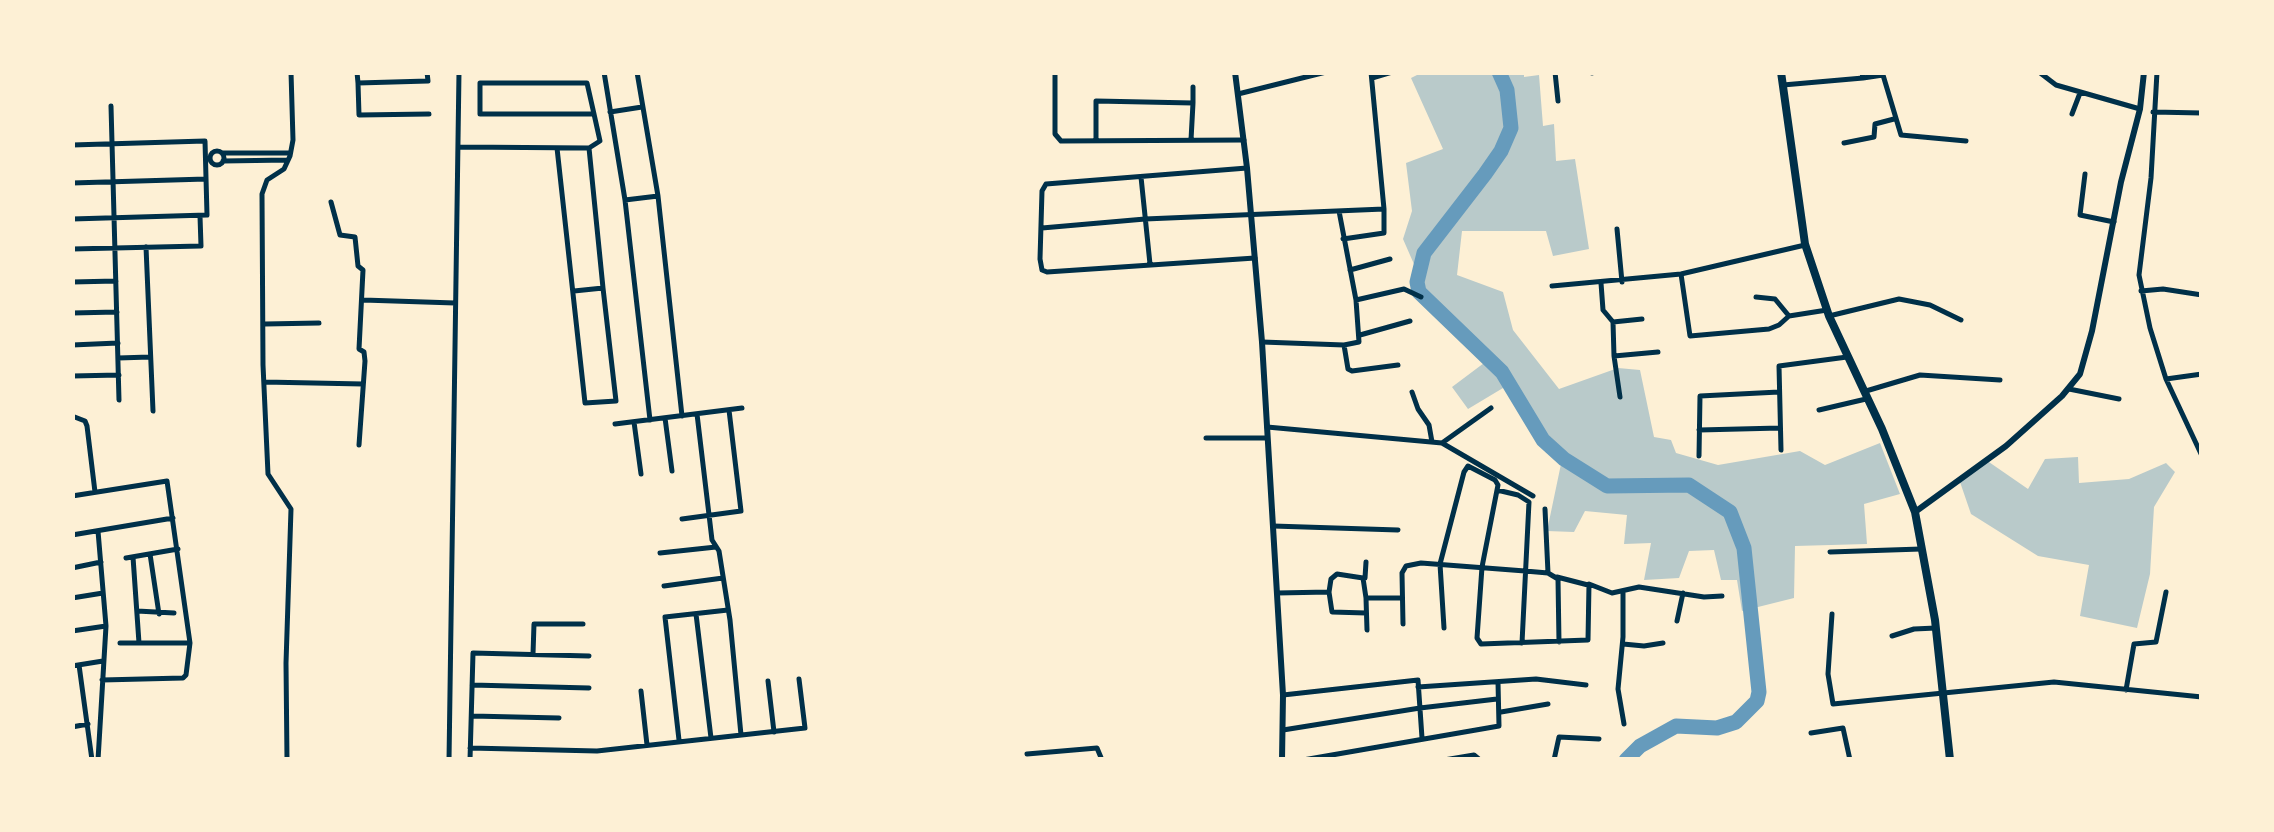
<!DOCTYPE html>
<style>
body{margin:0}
#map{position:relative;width:2274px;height:832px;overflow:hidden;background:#fdf0d5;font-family:Ubuntu,sans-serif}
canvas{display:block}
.frame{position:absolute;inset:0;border:75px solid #fdf0d5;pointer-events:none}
</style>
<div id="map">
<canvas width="2274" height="832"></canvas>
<div class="frame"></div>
</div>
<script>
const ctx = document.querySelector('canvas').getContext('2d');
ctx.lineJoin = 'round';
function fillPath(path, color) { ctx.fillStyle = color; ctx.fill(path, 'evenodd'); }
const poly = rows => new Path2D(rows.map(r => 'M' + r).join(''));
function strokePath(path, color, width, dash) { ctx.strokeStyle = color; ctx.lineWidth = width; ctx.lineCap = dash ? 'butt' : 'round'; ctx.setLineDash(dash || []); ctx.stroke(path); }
fillPath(poly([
 [1423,72,1524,72,1524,77,1539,75,1543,126,1554,124,1556,161,1575,159,1589,249,1553,256,1546,231,1462,231,1457,275,1503,292,1513,330,1559,389,1618,368,1640,370,1654,437,1671,440,1676,453,1718,465,1800,451,1825,465,1880,443,1900,494,1864,504,1867,544,1795,546,1794,598,1742,611,1737,580,1721,580,1714,550,1689,551,1679,578,1644,580,1651,543,1624,544,1627,515,1585,511,1574,532,1547,531,1561,464,1523,409,1513,382,1468,409,1452,387,1492,357,1434,310,1403,239,1412,211,1406,163,1443,149,1411,78],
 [2078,457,2079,483,2129,479,2166,463,2175,472,2154,507,2150,574,2137,628,2080,616,2089,565,2038,556,1971,514,1960,482,1986,460,2028,489,2045,459]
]), '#b9caca');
strokePath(poly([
 [1499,72,1507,90,1511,128,1501,151,1485,174,1424,253,1417,282,1419,292,1502,372,1543,440,1564,459,1607,486,1689,485,1730,512,1744,548,1759,692,1757,701,1736,722,1717,728,1676,726,1640,746,1626,760]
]), '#669bbc', 15);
strokePath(poly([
 [357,72,358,83],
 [427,72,428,81,358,83,359,115,429,114],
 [604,72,625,200,650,420],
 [637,72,658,196,682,416],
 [1055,72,1055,134,1061,141,1244,140],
 [1555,72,1558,101],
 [1592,72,1592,73],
 [2039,72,2056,85,2140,109],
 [2157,72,2151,178,2139,275,2150,328,2166,379,2202,456],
 [1372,78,1392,72],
 [1863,78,1883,75,1901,135,1966,141],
 [1783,85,1863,78,1862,72],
 [1238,94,1326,72],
 [111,106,119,400],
 [610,112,642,107],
 [2153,112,2202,113],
 [2072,114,2080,93],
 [1191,140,1193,103],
 [1096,141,1096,101,1193,103,1193,87],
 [1844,143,1874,137,1875,124,1894,119],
 [72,145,205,141,207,215,72,219],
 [460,147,589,148,600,141,594,114,587,83,480,83,480,114,594,114],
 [557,148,585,403,616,401,603,288],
 '210 158a7 7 0 1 1 14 0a7 7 0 1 1-14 0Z',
 [223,153,290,153],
 [223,161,288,160],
 [1247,168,1046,184,1042,191,1040,259,1042,270,1047,272,1255,258],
 [2085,174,2080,215,2114,222],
 [1141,177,1150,264],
 [72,183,206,179],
 [625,200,658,196],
 [331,202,340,235,355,237,358,266,363,270,359,349,364,352,365,361,359,445],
 [1042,228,1145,219,1384,209,1371,72],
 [1617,229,1622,282],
 [1343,239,1384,233,1384,209],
 [146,247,153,411],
 [72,249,201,246,200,216],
 [1350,270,1390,259],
 [1681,274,1690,336,1769,329,1779,325,1789,316,1827,310],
 [72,282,116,281],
 [1601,283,1603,310,1613,322,1614,356,1658,352],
 [1552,286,1681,274,1805,245],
 [574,291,603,288,589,148],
 [2141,291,2163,289,2202,295],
 [1756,297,1775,299,1789,316],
 [363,300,455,303],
 [1356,300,1404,289,1421,297],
 [72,313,117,312],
 [1829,316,1899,299,1930,305,1961,320],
 [1613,322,1642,319],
 [265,324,319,323],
 [1360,335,1410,321],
 [1262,342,1344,345,1359,342,1356,300,1339,211],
 [72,345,118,343],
 [1344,345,1348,369,1352,371,1398,365],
 [1614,356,1620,397],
 [118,358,150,357],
 [72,376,119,375],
 [2166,379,2202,374],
 [264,382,363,384],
 [2069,389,2119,399],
 [1866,391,1920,375,2000,380],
 [1412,392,1418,409,1429,425,1432,442],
 [1819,410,1866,399],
 [697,414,712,540,719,551,730,620,741,735],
 [72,416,85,421,87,426,95,492],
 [665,418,672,471],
 [634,422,641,474],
 [615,424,742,408],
 [1267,427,1442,443,1533,496],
 [1699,430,1780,428],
 [1206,438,1267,438],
 [1442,443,1491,408],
 [1781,450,1779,366,1847,357],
 [1699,456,1700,396,1779,392],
 [1497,490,1518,495,1529,502,1522,643],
 [72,496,167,481,190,643,186,675,183,678,102,680],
 [1545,509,1548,573],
 [682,519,741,511,729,410],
 [1273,526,1398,530],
 [98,531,106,626,98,760],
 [72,535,173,518],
 [1830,552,1921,549],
 [660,553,716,547],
 [150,554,159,614],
 [133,557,139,643],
 [126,558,178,549],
 [72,568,101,562],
 [1557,577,1588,585],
 [1365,578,1366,562],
 [664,586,723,578],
 [1329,592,1332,612,1366,613],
 [1623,592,1623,637,1618,689,1624,724],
 [1277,593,1329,592,1331,579,1337,574,1363,578,1366,598,1401,598],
 [72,598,103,593],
 [1366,598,1367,630],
 [137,611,174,613],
 [696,614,711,738],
 [1832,614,1828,674,1833,704,2054,682,2202,697],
 [1677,621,1683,593],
 [1403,624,1402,573,1406,566,1421,563,1525,571,1548,573,1558,579,1559,642],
 [1444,628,1440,564,1464,472,1468,466,1495,480,1498,485,1482,567,1477,638,1481,644,1588,640,1589,584,1612,593,1639,587,1704,597,1722,596],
 [72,631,106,626],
 [1892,636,1914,629,1936,628],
 [120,643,190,643],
 [1623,644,1644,646,1663,643],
 [533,654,534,624,583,624],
 [79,665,92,760],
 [72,666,103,661],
 [768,681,774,732],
 [472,685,589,688],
 [1418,687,1536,679,1586,685],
 [2126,690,2134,644,2156,642,2166,592],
 [641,691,647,745],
 [1283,695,1418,680,1422,738],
 [1501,712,1548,704],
 [472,716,559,718],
 [72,727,88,724],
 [1283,730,1420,708,1497,699],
 [1811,733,1843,728,1850,760],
 [679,740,665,617,728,610],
 [470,748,597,751,805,728,799,679],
 [1027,754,1097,748,1102,760],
 [287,760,286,663,291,509,268,474,263,365,262,194,267,180,284,169,290,156,293,140,291,72],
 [449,760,459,72],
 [470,760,473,653,589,656],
 [1303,760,1499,726,1498,682],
 [1444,760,1474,755,1480,760],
 [1554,760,1559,737,1599,739]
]), '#003049', 5);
strokePath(poly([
 [1235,72,1247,168,1262,342,1283,695,1282,760],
 [1915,512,2006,446,2062,396,2080,374,2092,331,2121,182,2140,109,2144,72]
]), '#003049', 6);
strokePath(poly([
 [1781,72,1805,244,1829,316,1882,429,1915,512,1935,620,1950,760]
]), '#003049', 8);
</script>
